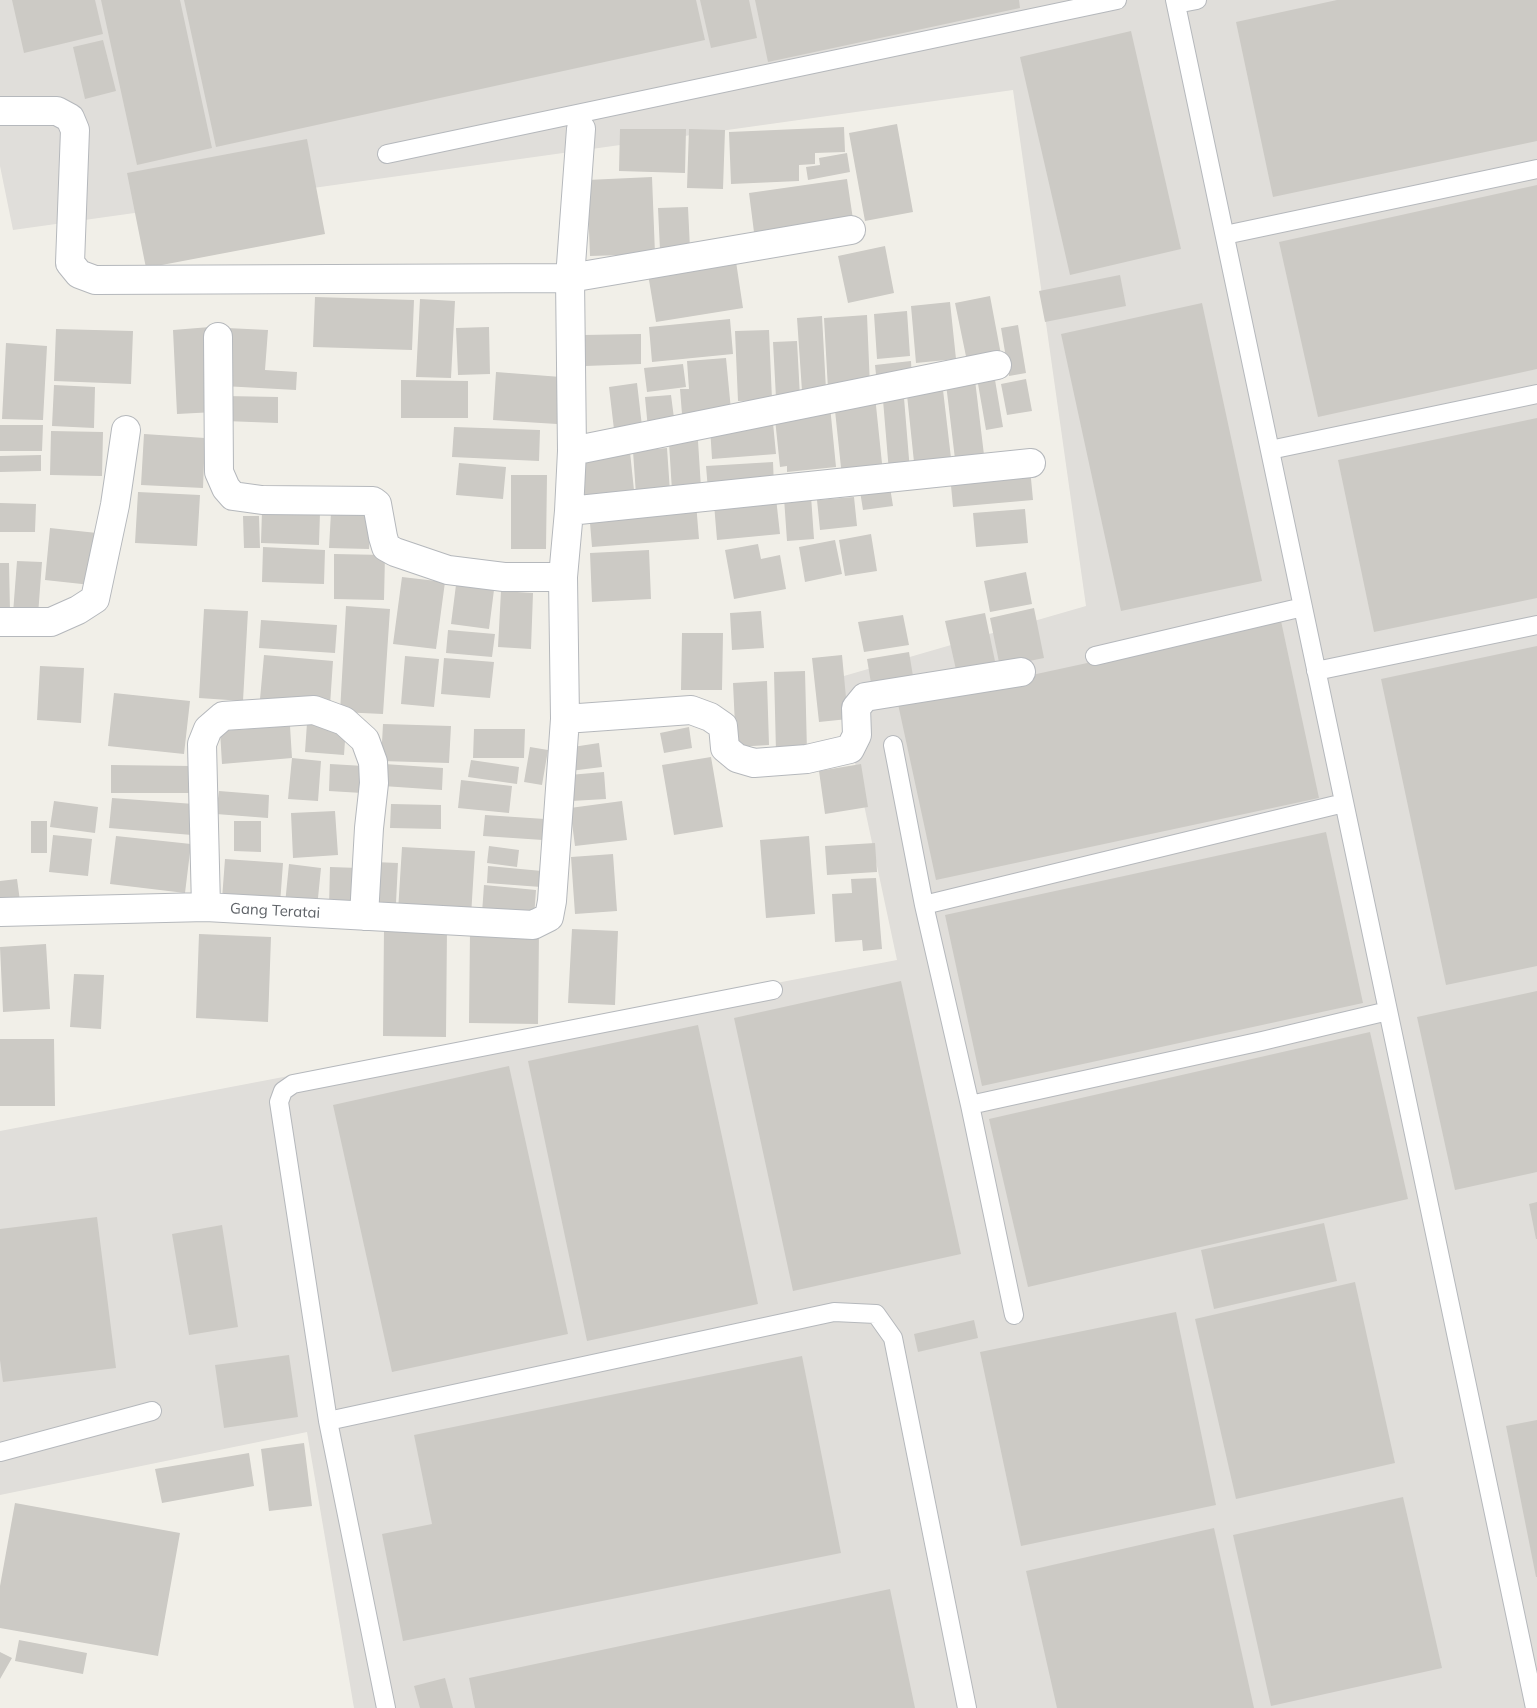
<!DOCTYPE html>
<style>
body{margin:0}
canvas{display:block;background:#f1efe8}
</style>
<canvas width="1537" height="1708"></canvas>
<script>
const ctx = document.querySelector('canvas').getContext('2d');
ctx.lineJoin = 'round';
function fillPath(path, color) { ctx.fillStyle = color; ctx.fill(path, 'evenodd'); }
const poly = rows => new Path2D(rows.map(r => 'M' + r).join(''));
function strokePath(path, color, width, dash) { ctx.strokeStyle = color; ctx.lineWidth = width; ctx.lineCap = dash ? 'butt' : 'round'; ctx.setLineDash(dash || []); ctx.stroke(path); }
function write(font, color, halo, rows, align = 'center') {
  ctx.font = font + ' Mulish,sans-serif'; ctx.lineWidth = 4; ctx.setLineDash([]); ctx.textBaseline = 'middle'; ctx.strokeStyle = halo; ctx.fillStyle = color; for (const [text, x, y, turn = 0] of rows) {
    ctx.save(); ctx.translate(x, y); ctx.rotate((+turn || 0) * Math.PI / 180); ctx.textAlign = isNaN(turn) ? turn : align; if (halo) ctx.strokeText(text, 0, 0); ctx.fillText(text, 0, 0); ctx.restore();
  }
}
fillPath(poly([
 [0,0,1537,0,1537,1708,354,1708,307,1432,0,1495,0,1131,897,960,837,678,1086,606,1013,90,13,230,0,166]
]), '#e0deda');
fillPath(poly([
 [12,0,95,0,103,34,24,53],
 [101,0,180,0,212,148,137,165],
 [184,0,696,0,705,40,216,147],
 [700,0,749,0,757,38,711,48],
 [755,0,1019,0,1020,8,768,62],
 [1337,0,1537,0,1537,141,1273,197,1236,22],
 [1131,31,1181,249,1070,275,1020,57],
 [103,40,116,91,85,99,73,47],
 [897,124,913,212,865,221,849,133],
 [844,127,845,152,815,153,815,164,799,165,799,181,731,184,729,132],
 [620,129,686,129,685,173,619,171],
 [689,129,725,130,723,189,687,188],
 [307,139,325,234,146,268,127,173],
 [847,153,850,172,808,180,806,167,820,165,819,158],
 [652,177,655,254,590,256,587,180],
 [847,179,854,226,755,240,749,193],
 [1537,185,1537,369,1318,417,1279,242],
 [688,207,690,249,660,250,658,208],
 [885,246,894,293,848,303,838,256],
 [735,255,743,308,656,322,647,268],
 [1120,275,1126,306,1045,322,1039,291],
 [990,296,1002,360,968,366,955,303],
 [315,297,414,300,412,350,313,347],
 [420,299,455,301,451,378,416,377],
 [950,302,956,359,916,363,911,306],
 [1202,303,1262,581,1121,611,1061,334],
 [907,311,910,356,877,359,874,314],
 [867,315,870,387,828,389,824,318],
 [822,316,826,390,802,391,797,318],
 [730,319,733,354,652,362,649,327],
 [1018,325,1026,373,1009,376,1001,328],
 [210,327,215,412,177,414,173,330],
 [489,327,490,374,458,375,456,328],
 [227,328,268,330,265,370,297,372,296,390,223,386],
 [56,329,133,331,131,384,54,381],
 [769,330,772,400,738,401,735,331],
 [641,334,641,364,585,366,583,335],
 [797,341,800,397,776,398,773,342],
 [6,343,47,346,43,420,2,419],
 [726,358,731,410,682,414,680,389,689,389,687,361],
 [911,361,912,380,877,384,875,365],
 [683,364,686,387,647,392,644,368],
 [496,372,561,377,557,424,493,420],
 [994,374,1003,427,986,430,977,378],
 [1026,379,1032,411,1007,415,1001,384],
 [401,380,468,381,468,418,401,418],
 [975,380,984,455,955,459,946,384],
 [637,383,643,435,615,438,609,387],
 [54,385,95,387,94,428,52,426],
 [943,390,951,458,914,462,907,395],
 [671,395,675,426,648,429,645,397],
 [225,396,278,397,278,423,225,421],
 [875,396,883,473,842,477,834,401],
 [904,398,910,471,889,472,883,400],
 [830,406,836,467,787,472,787,466,780,467,775,419],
 [1537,418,1537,598,1374,632,1338,460],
 [773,423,776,454,712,459,710,427],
 [0,425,43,425,42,451,0,451],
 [454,427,540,430,539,461,452,457],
 [51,431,103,432,102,476,50,475],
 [144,434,205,438,203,488,141,485],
 [698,441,701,488,672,491,669,443],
 [667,448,670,492,636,495,633,451],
 [630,452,635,500,586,505,581,458],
 [41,455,41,471,0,472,0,456],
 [773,462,774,486,708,490,706,466],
 [459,463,506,467,503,499,456,495],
 [1030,468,1033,500,953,507,950,475],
 [511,475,547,475,546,549,511,549],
 [889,481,893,506,863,510,859,485],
 [138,492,200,495,197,546,135,543],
 [811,496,814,539,787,541,784,498],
 [854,497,857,526,820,530,817,500],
 [776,498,780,534,717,540,714,504],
 [0,503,36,504,35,532,0,532],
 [696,503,699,539,592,547,589,511],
 [1025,509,1028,543,976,547,973,513],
 [262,510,320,512,319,545,261,543],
 [331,512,371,513,369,549,329,548],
 [243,516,259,516,260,548,244,548],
 [50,528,97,533,91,585,45,580],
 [871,534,877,571,845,576,839,540],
 [835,540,842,574,805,582,799,547],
 [758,544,761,559,780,555,786,589,734,599,725,550],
 [263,547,325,550,324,584,262,582],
 [649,550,651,599,592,602,590,553],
 [334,554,385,555,384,600,334,599],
 [17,561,42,562,38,615,13,613],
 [0,563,9,563,10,612,0,612],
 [1026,572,1032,604,990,612,984,581],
 [402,577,445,582,436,649,393,644],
 [456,585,494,590,489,629,451,624],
 [501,591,533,593,531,649,498,647],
 [346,606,390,609,383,714,340,712],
 [1034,608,1044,658,1000,667,990,618],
 [204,609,248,611,243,701,199,698],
 [761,611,764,648,732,650,730,613],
 [985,613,996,666,957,674,945,621],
 [903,615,909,645,864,652,858,622],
 [261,620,337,625,335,653,259,648],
 [1281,621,1319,798,936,880,898,704],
 [448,630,495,634,492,657,446,653],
 [682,633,723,633,722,690,681,690],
 [1537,646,1537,966,1446,985,1381,679],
 [909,652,914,682,872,689,867,659],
 [264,655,333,661,330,705,260,699],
 [842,655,848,719,819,722,812,658],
 [405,656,439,659,434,707,401,704],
 [444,658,494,662,490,698,441,694],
 [40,666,84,668,81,723,37,720],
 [805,671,807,752,776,752,774,672],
 [767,681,769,745,736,747,733,683],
 [114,693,190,701,184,754,108,746],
 [307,723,346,727,344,755,305,752],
 [383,724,451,726,449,763,381,761],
 [290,726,292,758,222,764,220,731],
 [689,727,692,748,664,753,660,733],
 [474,729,525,729,524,758,473,758],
 [599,743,602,767,570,771,566,748],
 [530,747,548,750,542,785,524,782],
 [711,757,723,827,674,835,662,765],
 [292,758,321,761,318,801,288,799],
 [471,760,519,767,517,784,468,777],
 [330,764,364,766,362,793,329,791],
 [384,764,443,768,442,790,383,786],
 [861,764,868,807,825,814,819,771],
 [111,765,193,766,193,793,111,793],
 [604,772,606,799,571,801,569,775],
 [461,780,512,786,509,813,458,808],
 [219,791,269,795,268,818,216,814],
 [112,798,194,804,192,835,109,828],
 [54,801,98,807,95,833,50,827],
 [622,801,627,840,575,846,570,808],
 [391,804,441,805,441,829,390,828],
 [335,811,338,855,293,858,291,813],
 [485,815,545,819,543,840,483,836],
 [31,821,47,821,47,853,31,853],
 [234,821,261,821,261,852,234,851],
 [1326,832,1363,1003,982,1086,945,915],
 [53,835,92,839,88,876,49,872],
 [116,836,191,844,185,893,110,884],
 [809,836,815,914,766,918,760,840],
 [875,843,877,872,827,875,825,846],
 [489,846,519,850,517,867,487,863],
 [402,847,475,851,471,916,398,911],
 [613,854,617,911,575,914,571,857],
 [225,859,283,863,280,904,222,899],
 [374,862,398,863,396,903,372,903],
 [289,864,321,868,317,908,285,904],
 [488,866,542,871,541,887,487,883],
 [330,867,359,868,359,907,329,907],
 [876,878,882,949,863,951,862,940,835,942,832,894,852,893,851,879],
 [17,879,20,901,0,904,0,881],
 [484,885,536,890,534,917,482,913],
 [384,927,447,927,446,1037,383,1036],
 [572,929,618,931,615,1005,568,1003],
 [470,932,539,932,538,1024,469,1023],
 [199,934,271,937,268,1022,196,1018],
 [46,944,50,1009,3,1012,0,947],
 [74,974,104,975,101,1029,70,1027],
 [901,981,961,1254,793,1291,734,1018],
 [1537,991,1537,1172,1455,1190,1417,1017],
 [698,1025,758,1304,587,1341,528,1061],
 [1370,1032,1408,1199,1028,1287,989,1119],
 [0,1039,54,1039,55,1106,0,1106],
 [509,1066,568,1334,392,1372,333,1105],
 [1537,1202,1537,1239,1536,1239,1529,1204],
 [97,1217,116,1368,3,1382,0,1360,0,1229],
 [1324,1223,1337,1281,1214,1309,1201,1250],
 [222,1225,238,1327,189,1335,172,1234],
 [1355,1282,1395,1463,1236,1499,1195,1319],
 [1176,1312,1216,1505,1021,1546,980,1352],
 [974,1320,978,1338,918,1352,914,1334],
 [289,1355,298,1417,224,1428,215,1365],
 [802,1356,841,1553,403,1641,382,1534,432,1524,414,1435],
 [1537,1420,1537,1577,1536,1577,1506,1426],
 [304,1443,312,1506,269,1511,261,1449],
 [249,1453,254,1486,162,1503,155,1469],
 [1403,1497,1442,1668,1271,1706,1233,1535],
 [15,1503,180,1533,158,1656,0,1628,0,1586],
 [1214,1528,1254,1708,1057,1708,1026,1571],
 [890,1589,915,1708,475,1708,469,1678],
 [19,1640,87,1653,83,1674,15,1661],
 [0,1652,12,1658,0,1679],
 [445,1678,453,1708,420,1708,414,1686]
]), '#cccac5');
const lane = poly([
 [1175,0,1535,1708],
 [1176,4,1197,0],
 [387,154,1117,0],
 [1225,235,1537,169],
 [1270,450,1537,394],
 [1095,656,1303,607],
 [1316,671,1537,625],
 [893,745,924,905,970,1105,1014,1315],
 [924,905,1344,803],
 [970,1105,1262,1041,1388,1011],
 [328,1421,834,1312,876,1314,893,1338,967,1708],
 [0,1452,152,1411],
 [386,1708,328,1421,279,1102,283,1091,293,1084,773,990]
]);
const street = poly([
 [0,111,57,111,70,118,75,130,70,263,79,274,95,280,570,278,851,230],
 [218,337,219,472,226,488,233,496,262,500,373,501,377,504,383,537,386,547,395,552,448,570,504,577,563,577],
 [572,451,997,365],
 [569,511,1031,463],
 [0,622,51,622,78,610,95,599,115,505,126,430],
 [565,719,691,710,710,717,723,726,725,748,737,758,754,763,807,759,850,749,857,735,856,708,865,697,1021,672],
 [206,907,202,744,208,729,223,716,314,710,344,721,365,740,373,762,374,783,369,828,364,916],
 [0,912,206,907,533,925,549,917,552,901,565,719,563,577,569,511,572,451,570,278,581,129]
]);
strokePath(lane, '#b5b8bc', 20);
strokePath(street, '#b5b8bc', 30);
strokePath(lane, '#fff', 18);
strokePath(street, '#fff', 28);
write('15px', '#5f6368', '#fff', [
 ["Gang Teratai",275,911,3]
]);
</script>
